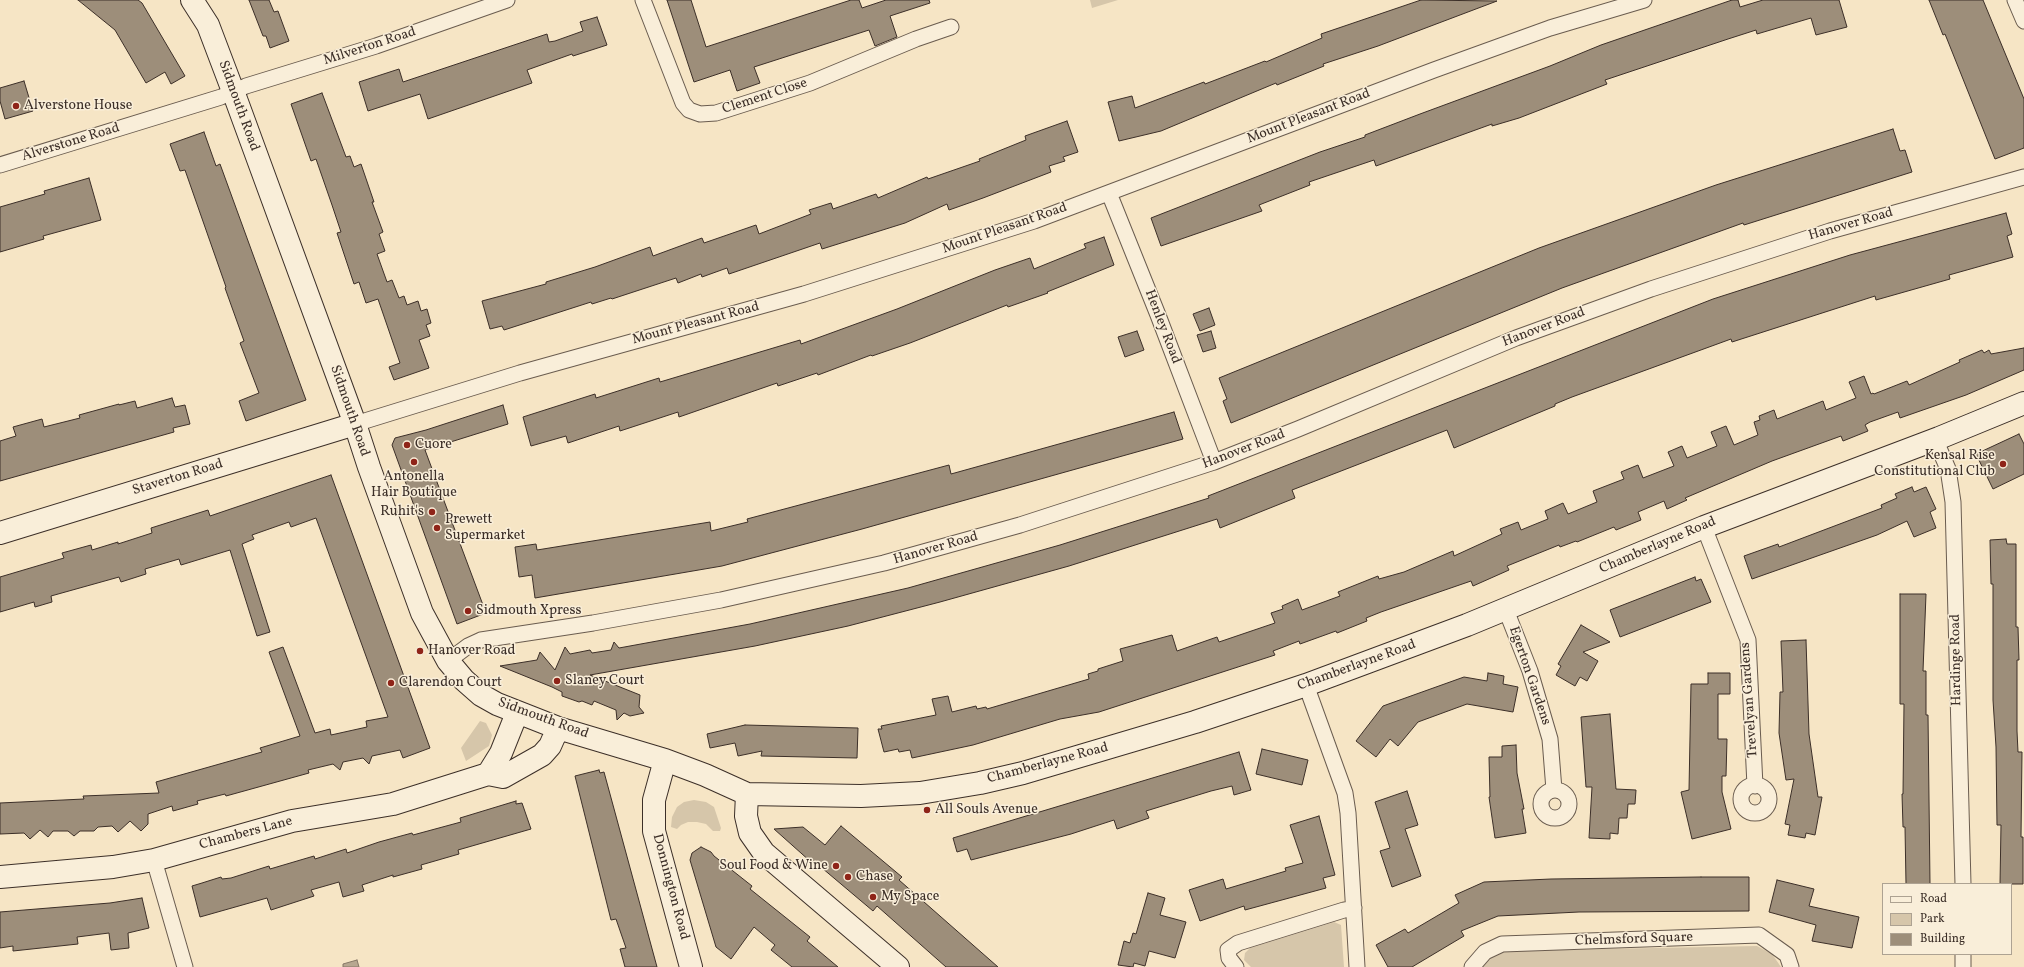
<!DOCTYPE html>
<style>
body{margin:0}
#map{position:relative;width:2024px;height:967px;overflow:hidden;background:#f6e5c5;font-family:Vollkorn,serif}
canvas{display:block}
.legend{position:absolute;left:1882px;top:883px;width:130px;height:72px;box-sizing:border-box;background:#f9eed9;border:1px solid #ada292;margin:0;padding:5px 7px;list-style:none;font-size:12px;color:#3c2f28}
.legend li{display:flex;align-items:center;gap:8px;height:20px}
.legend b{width:20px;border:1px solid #ada292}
</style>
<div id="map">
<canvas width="2024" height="967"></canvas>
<ul class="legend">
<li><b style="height:5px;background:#f9eed9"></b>Road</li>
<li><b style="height:11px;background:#d6c6aa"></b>Park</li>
<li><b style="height:11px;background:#9d8e7a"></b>Building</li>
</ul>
</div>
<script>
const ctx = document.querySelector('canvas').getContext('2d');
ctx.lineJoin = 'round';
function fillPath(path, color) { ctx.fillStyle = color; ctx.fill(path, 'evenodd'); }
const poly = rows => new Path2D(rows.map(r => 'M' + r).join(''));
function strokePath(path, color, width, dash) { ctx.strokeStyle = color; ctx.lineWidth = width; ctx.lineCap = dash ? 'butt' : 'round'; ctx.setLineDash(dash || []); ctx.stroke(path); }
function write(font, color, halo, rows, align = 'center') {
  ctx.font = font + ' Vollkorn,serif'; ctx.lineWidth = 3; ctx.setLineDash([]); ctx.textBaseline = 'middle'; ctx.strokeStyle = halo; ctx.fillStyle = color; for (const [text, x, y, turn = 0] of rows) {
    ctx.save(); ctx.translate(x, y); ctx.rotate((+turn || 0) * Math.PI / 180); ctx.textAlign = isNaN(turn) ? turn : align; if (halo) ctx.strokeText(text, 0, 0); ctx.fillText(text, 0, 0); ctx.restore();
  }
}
fillPath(poly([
 [1090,0,1118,0,1092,8],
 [480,721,486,723,492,735,489,746,466,761,461,748],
 [694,800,706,802,714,807,721,828,720,831,713,831,706,824,697,822,688,822,681,825,677,829,671,827,672,817,677,807,684,802],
 [1334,922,1341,925,1344,967,1251,967,1244,960,1245,953,1250,948],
 [1757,946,1772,954,1781,967,1482,967,1484,962,1500,951]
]), '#d6c6aa');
const water = poly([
 [357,960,359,967,343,967,343,964,357,960]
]);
fillPath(water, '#b7a790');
strokePath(water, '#867766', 1);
const building = poly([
 [78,0,138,0,142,3,185,76,171,84,165,72,146,83,115,30,78,0],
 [249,0,269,0,274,12,278,11,289,41,270,48,266,36,263,36,249,0],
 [667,0,691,0,706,47,851,0,859,0,862,8,886,0,929,0,930,3,890,16,897,37,875,46,869,30,754,67,760,83,737,91,730,70,694,82,667,0],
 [1421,0,1497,1,1378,46,1323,64,1324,66,1277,85,1276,83,1161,131,1119,141,1108,102,1132,96,1135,108,1204,82,1205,84,1265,61,1266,62,1322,38,1321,34,1421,0],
 [1732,0,1738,0,1740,7,1763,0,1839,0,1847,27,1816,35,1811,18,1757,34,1756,30,1728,39,1605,80,1607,84,1519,118,1492,126,1492,124,1376,166,1374,160,1309,182,1310,185,1259,205,1262,211,1161,246,1151,218,1320,152,1365,137,1365,135,1420,114,1550,66,1601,45,1732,0],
 [1929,0,1983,0,2024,99,2024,148,1995,159,1945,34,1943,35,1929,0],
 [597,17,607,45,573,56,572,54,527,70,532,83,428,119,420,94,368,111,359,82,399,69,403,82,547,34,549,42,555,41,583,31,580,22,597,17],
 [24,81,33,111,5,119,0,101,0,88,24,81],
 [322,93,346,157,350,156,354,167,361,164,374,202,372,202,383,232,379,234,385,251,377,254,387,282,392,280,399,298,404,296,407,305,418,301,421,311,427,309,431,323,426,325,430,336,419,340,429,368,394,380,389,367,400,363,378,299,366,303,359,282,354,284,337,233,341,232,332,205,316,159,311,161,291,104,322,93],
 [1067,121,1078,152,1063,157,1065,161,1049,166,1051,172,983,198,949,210,947,204,905,223,822,249,820,243,729,274,727,268,702,277,701,274,678,283,676,278,612,299,611,298,592,304,591,302,504,330,502,326,490,329,482,301,546,284,546,282,595,267,650,247,653,256,702,238,704,243,756,225,759,234,811,214,809,210,831,203,833,209,876,194,878,198,927,177,928,179,980,161,979,159,1026,140,1025,136,1067,121],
 [1893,129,1900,151,1905,150,1912,172,1744,225,1743,223,1562,288,1231,423,1223,401,1227,399,1219,378,1539,248,1716,185,1893,129],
 [204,132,216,166,220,164,306,400,246,421,239,401,259,393,240,343,244,341,225,288,226,287,185,170,180,171,170,144,204,132],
 [89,178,101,220,43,236,44,239,0,252,0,207,45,194,44,191,89,178],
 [2006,213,2012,234,2007,236,2013,257,1949,275,1950,279,1876,300,1875,296,1732,342,1731,339,1572,397,1555,404,1555,406,1454,448,1447,430,1292,490,1295,498,1220,528,1217,519,1069,566,940,602,848,626,755,646,590,675,640,695,639,707,644,713,630,716,624,713,617,720,616,710,594,701,592,705,582,701,579,702,562,696,562,692,552,687,500,666,537,660,540,652,555,670,565,647,570,654,590,650,592,653,611,650,614,642,619,648,750,624,908,588,1060,545,1209,498,1208,496,1713,299,1850,255,2006,213],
 [1104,237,1114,265,1047,292,1048,293,1008,307,1007,305,910,343,872,356,871,355,818,375,817,373,778,386,777,383,679,417,678,412,620,431,619,426,568,443,566,436,531,446,523,417,595,394,596,398,659,378,660,382,800,340,801,344,897,309,995,270,1030,258,1034,269,1086,248,1084,244,1104,237],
 [1209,308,1215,325,1200,331,1193,314,1209,308],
 [1137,331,1144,350,1125,357,1118,337,1137,331],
 [1211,331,1216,348,1203,352,1197,335,1211,331],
 [2024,348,2024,370,1966,395,1900,418,1898,412,1870,422,1865,425,1868,431,1843,441,1841,436,1772,461,1685,498,1687,500,1667,509,1664,501,1638,512,1641,520,1616,530,1614,527,1577,542,1576,541,1560,547,1559,545,1507,566,1509,570,1473,586,1471,581,1381,612,1366,618,1367,621,1337,633,1336,631,1300,644,1299,641,1273,651,1275,655,1099,712,1060,719,973,745,912,758,910,750,899,752,898,749,884,752,878,729,882,729,881,726,936,715,932,699,948,696,952,712,976,706,977,709,986,707,987,709,1089,679,1088,674,1098,671,1098,669,1123,661,1120,649,1135,645,1172,635,1177,651,1217,637,1219,642,1275,623,1271,613,1283,609,1282,606,1298,599,1302,610,1340,596,1338,592,1378,576,1379,579,1404,572,1453,551,1454,556,1502,534,1500,529,1518,522,1521,530,1548,519,1545,511,1563,503,1568,514,1597,502,1593,491,1624,479,1621,472,1638,465,1643,478,1674,466,1668,452,1682,446,1687,458,1717,446,1711,432,1726,426,1734,445,1758,435,1754,422,1760,420,1759,416,1774,410,1777,419,1823,401,1826,410,1856,398,1849,382,1864,376,1871,394,1873,393,1874,394,1907,381,1909,385,1960,362,1959,360,1982,350,1984,353,1989,350,1991,354,2024,348],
 [172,398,175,407,185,405,190,424,173,428,174,432,0,481,0,441,16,436,13,427,42,419,44,427,80,418,79,415,119,404,119,405,135,401,137,408,172,398],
 [503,405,508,424,425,450,486,613,457,624,392,445,395,438,426,430,503,405],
 [1174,412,1183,439,862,529,722,566,535,598,532,575,519,577,515,547,536,544,537,550,710,522,711,531,748,522,747,519,949,465,951,474,1174,412],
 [2019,434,2024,444,2024,474,1993,489,1976,454,2019,434],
 [331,475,430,748,403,758,400,750,372,756,369,764,363,758,343,762,340,770,333,764,308,770,309,773,226,796,225,794,197,801,198,804,173,811,172,806,148,814,148,824,141,831,130,821,118,832,112,826,98,827,94,831,80,831,74,836,68,831,53,831,48,837,40,830,30,839,24,833,0,834,0,803,84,799,83,796,159,793,156,782,262,752,260,748,300,736,269,652,283,647,315,733,330,729,331,735,367,727,366,721,388,717,316,518,291,527,289,522,252,535,254,539,242,544,270,632,257,636,230,550,181,565,179,559,145,569,146,574,121,582,119,577,51,596,52,602,35,607,34,602,0,612,0,577,64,558,62,553,91,545,92,550,118,542,118,544,152,533,151,528,208,510,210,516,331,475],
 [1912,487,1914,492,1926,487,1936,509,1930,512,1936,528,1914,537,1907,521,1877,535,1752,579,1744,556,1778,544,1779,547,1882,508,1881,505,1897,498,1895,494,1912,487],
 [2006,539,2007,544,2016,544,2016,627,2018,627,2019,660,2017,660,2017,731,2018,752,2022,752,2021,837,2023,837,2023,884,2000,884,2001,825,1997,825,1996,747,1993,700,1993,584,1991,584,1990,540,2006,539],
 [1695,577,1696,581,1701,579,1711,602,1620,637,1610,610,1695,577],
 [1900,594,1926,594,1923,671,1926,671,1926,715,1928,715,1930,884,1906,884,1905,827,1903,827,1902,794,1903,794,1904,704,1900,704,1900,594],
 [1581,625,1610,642,1583,652,1598,661,1587,681,1580,677,1575,686,1556,675,1561,666,1558,664,1581,625],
 [1806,640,1809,734,1818,797,1822,797,1815,835,1806,833,1805,838,1788,835,1790,825,1785,824,1794,779,1786,780,1779,733,1780,692,1783,692,1781,641,1806,640],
 [1488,673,1504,676,1503,684,1518,687,1513,712,1467,704,1418,722,1398,746,1390,739,1376,757,1356,741,1383,706,1464,677,1487,681,1488,673],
 [1708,673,1730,673,1730,694,1718,694,1718,739,1727,739,1726,776,1722,776,1722,792,1731,829,1692,839,1681,792,1689,790,1691,684,1708,684,1708,673],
 [1610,714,1616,789,1636,790,1635,804,1628,804,1627,818,1619,818,1618,834,1610,833,1610,839,1589,838,1592,787,1586,787,1581,717,1610,714],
 [745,725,858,728,857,758,761,756,762,751,738,756,735,743,710,748,707,734,745,725],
 [1516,745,1517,773,1524,809,1522,809,1526,833,1495,838,1489,797,1490,797,1489,757,1502,757,1502,746,1516,745],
 [1262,749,1308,760,1302,785,1256,774,1262,749],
 [1239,752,1251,790,1234,795,1232,786,1211,791,1146,811,1149,818,1117,829,1114,820,1071,834,971,860,967,849,957,852,953,838,1239,752],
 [599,770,600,773,604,772,657,967,625,967,620,949,626,948,616,919,611,920,575,776,599,770],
 [1407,791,1418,825,1405,829,1421,876,1392,887,1380,851,1390,848,1375,802,1407,791],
 [516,801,516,804,522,803,531,829,458,850,459,854,421,865,422,869,393,877,393,875,362,885,364,891,343,897,339,882,311,890,314,896,271,910,267,898,200,917,192,886,202,883,221,877,222,879,231,878,269,866,270,869,314,856,315,859,346,849,347,853,379,842,412,833,413,835,461,822,460,818,516,801],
 [1319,816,1335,875,1323,878,1326,888,1245,910,1244,906,1200,921,1189,890,1223,879,1226,889,1286,871,1285,868,1303,863,1290,825,1319,816],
 [841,826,902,877,899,880,998,967,946,967,877,906,873,911,822,868,820,870,774,829,803,827,825,845,841,826],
 [701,847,711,852,714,856,752,886,750,889,810,937,807,941,838,967,792,967,771,950,775,945,754,927,731,959,716,947,690,860,692,853,701,847],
 [1701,877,1749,877,1749,911,1579,912,1498,916,1461,931,1464,936,1412,967,1388,967,1376,945,1405,929,1408,933,1459,903,1455,895,1484,882,1551,879,1701,877],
 [1777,880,1814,889,1809,906,1859,917,1852,948,1812,941,1816,925,1769,912,1777,880],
 [1148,893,1165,898,1160,915,1186,922,1175,958,1149,951,1145,966,1134,963,1133,967,1118,965,1124,941,1130,943,1133,933,1136,934,1148,893],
 [142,898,149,928,128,933,129,948,111,950,109,933,77,937,78,944,13,951,13,946,0,948,0,912,110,903,142,898]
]);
fillPath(building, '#9d8e7a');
strokePath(building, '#3c2f28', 1);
const street = poly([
 [643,0,683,103,689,110,700,114,716,113,810,83,916,39,951,27],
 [2015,0,2024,21],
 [0,165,221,97,246,86,376,46,507,0],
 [1109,193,1158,315,1214,462],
 [355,424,520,373,804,294,1034,221,1434,70,1550,28,1644,0],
 [1935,439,1948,469,1953,502,1963,884],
 [1704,527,1748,640,1755,786],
 [1506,610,1530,671,1550,739,1554,790],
 [448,661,468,646,481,640,593,623,721,600,884,563,1020,525,1214,462,1298,429,1516,338,1651,289,1830,231,2024,177],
 [1306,685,1345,793,1348,813,1357,967],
 '1741 799a14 14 0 1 1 28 0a14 14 0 1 1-28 0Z',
 '1541 804a14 14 0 1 1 28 0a14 14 0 1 1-28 0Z',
 [154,860,185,967],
 [1236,967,1229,958,1228,950,1238,943,1344,910,1354,908],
 [1472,967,1485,952,1502,944,1759,935,1787,955,1791,967],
 [1963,967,1963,954]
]);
const secondary = poly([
 [192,0,208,25,233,91,355,424,369,467,422,613,448,661,464,680,481,695,497,704,558,728,665,760,705,775,747,794,861,796,920,793,980,783,1023,773,1195,722,1306,685,1467,625,1704,527,1939,438,2024,403],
 [0,533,355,424],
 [665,760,654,800,654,831,691,967],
 [488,774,501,753,517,713],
 [747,794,746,816,750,833,764,853,898,967],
 [0,877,113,867,154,860,292,821,393,804,488,774,503,777,542,755,550,746,558,728]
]);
strokePath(street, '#6a5c4f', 17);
strokePath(secondary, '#3c2f28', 24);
strokePath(street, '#f9eed9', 15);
strokePath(secondary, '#f9eed9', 22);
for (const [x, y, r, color] of [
 [16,106,4,"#8f2418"],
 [407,445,4,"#8f2418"],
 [414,462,4,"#8f2418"],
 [2003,464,4,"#8f2418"],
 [432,512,4,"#8f2418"],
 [437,528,4,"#8f2418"],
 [468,611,4,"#8f2418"],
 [420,651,4,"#8f2418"],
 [557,681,4,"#8f2418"],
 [391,683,4,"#8f2418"],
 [927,810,4,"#8f2418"],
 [836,866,4,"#8f2418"],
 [848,877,4,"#8f2418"],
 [873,897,4,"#8f2418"]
]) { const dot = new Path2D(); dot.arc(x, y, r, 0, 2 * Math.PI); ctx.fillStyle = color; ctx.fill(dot); strokePath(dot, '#f9eed9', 1.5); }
write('14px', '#3c2f28', '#f9eed9', [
 ["Milverton Road",370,47,-18],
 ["Clement Close",765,97,-18],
 ["Sidmouth Road",238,106,70],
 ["Mount Pleasant Road",1309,117,-21],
 ["Alverstone Road",71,143,-17],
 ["Hanover Road",1851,225,-16],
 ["Mount Pleasant Road",1005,229,-19],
 ["Mount Pleasant Road",696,324,-15],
 ["Henley Road",1162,327,69],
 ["Hanover Road",1544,328,-21],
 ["Sidmouth Road",349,411,71],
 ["Hanover Road",1244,450,-21],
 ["Staverton Road",178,478,-17],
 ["Chamberlayne Road",1658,546,-23],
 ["Hanover Road",936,549,-16],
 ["Hardinge Road",1957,660,-91],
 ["Chamberlayne Road",1357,666,-20],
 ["Egerton Gardens",1529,676,71],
 ["Trevelyan Gardens",1750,700,-94],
 ["Sidmouth Road",543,719,20],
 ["Chamberlayne Road",1048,764,-15],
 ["Chambers Lane",246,834,-15],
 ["Donnington Road",670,887,75],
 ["Chelmsford Square",1634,940,-2]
]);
write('14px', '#3c2f28', '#f9eed9', [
 ["Alverstone House",24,106],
 ["Cuore",415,445],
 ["Kensal Rise",1995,456,"right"],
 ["Constitutional Club",1995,472,"right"],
 ["Antonella",414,477,"center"],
 ["Hair Boutique",414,493,"center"],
 ["Ruhit's",424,512,"right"],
 ["Prewett",445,520],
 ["Supermarket",445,536],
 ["Sidmouth Xpress",476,611],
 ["Hanover Road",428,651],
 ["Slaney Court",565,681],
 ["Clarendon Court",399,683],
 ["All Souls Avenue",935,810],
 ["Soul Food & Wine",828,866,"right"],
 ["Chase",856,877],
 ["My Space",881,897]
], 'left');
</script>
